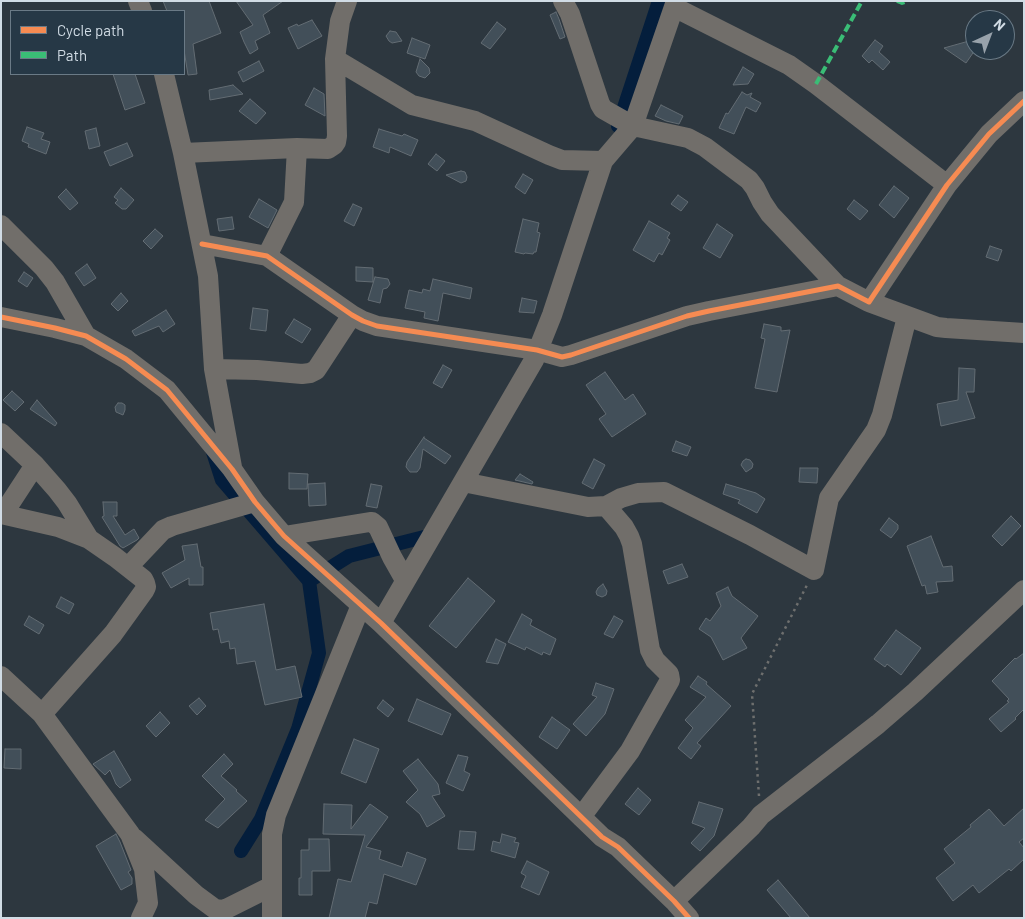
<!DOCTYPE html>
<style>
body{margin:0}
#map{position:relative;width:1025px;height:919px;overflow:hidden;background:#2d373f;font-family:Barlow,sans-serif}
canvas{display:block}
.frame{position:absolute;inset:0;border:2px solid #d1dce5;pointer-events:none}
.legend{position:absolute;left:10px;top:10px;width:175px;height:65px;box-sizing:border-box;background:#263846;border:1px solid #6a7a86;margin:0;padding:6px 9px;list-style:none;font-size:15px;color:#d1dce5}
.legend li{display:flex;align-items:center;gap:10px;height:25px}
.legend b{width:25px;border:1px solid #6a7a86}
.north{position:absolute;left:965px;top:10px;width:50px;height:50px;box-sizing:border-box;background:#263846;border:1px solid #6a7a86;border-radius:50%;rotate:43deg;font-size:14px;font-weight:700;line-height:20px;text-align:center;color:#d1dce5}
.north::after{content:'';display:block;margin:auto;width:18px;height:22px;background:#98a2ab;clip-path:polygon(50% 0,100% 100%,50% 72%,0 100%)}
</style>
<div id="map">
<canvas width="1025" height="919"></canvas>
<div class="frame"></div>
<ul class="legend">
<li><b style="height:6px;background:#f68b52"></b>Cycle path</li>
<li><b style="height:6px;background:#3abd76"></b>Path</li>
</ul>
<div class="north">N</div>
</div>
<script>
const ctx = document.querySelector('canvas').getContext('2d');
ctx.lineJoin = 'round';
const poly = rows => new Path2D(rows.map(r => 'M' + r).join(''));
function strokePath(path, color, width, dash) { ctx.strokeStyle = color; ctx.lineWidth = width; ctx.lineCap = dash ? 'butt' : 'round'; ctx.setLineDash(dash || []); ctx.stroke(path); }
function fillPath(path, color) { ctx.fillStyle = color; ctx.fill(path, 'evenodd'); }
strokePath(poly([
 [618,126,659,1],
 [212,449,222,480,309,581,319,653,298,729,261,819,241,851],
 [309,581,349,556,428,536,433,530]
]), '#041e3c', 14);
const building = poly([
 [163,1,209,1,221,33,193,44,197,74,188,75,184,50,184,11,167,11,163,1],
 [236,1,283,1,263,15,270,33,255,41,258,49,250,54,244,42,240,32,253,25,236,1],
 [556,12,559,19,565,37,560,39,550,15,556,12],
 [312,20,322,36,298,49,288,28,297,24,298,26,312,20],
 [497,22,506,29,490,49,481,43,497,22],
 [390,31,396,32,402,41,392,43,389,41,386,36,390,31],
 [412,38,430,45,425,59,407,53,412,38],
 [875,40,883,46,879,52,890,62,883,70,872,60,869,63,862,56,875,40],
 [969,41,975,46,975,50,966,63,944,48,969,41],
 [420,59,429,68,430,73,425,78,419,76,416,72,420,59],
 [259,61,264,71,243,82,238,72,259,61],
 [743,67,754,74,748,84,733,85,743,67],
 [113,74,135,74,145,103,125,110,113,74],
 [233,85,243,94,210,100,209,90,233,85],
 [314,88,324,94,325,116,305,105,314,88],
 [742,92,747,95,752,93,750,97,761,103,756,112,746,107,734,134,719,128,726,113,728,114,742,92],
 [250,99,266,113,256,124,239,111,250,99],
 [661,105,683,116,679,124,666,121,655,116,661,105],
 [27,127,44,133,41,139,50,142,46,154,28,147,29,144,22,141,27,127],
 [96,128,100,146,89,149,85,131,96,128],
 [379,129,402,136,404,134,418,140,411,156,390,147,389,153,373,147,379,129],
 [127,143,133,156,110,166,104,152,127,143],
 [436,154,445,161,437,171,428,164,436,154],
 [461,171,465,172,467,177,466,181,461,183,446,175,461,171],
 [523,174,533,180,525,194,515,187,523,174],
 [894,186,909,198,894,218,879,205,894,186],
 [121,188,134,200,126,209,122,209,115,203,118,200,114,197,121,188],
 [66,189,78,203,70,210,58,197,66,189],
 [678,195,688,202,681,211,671,204,678,195],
 [259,199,277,210,268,228,249,217,259,199],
 [854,200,868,211,860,220,847,209,854,200],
 [353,204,362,208,354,226,344,221,353,204],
 [232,217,234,229,219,231,217,219,232,217],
 [523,219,539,223,537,232,540,233,536,252,534,252,533,254,525,253,524,254,515,252,523,219],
 [649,221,670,233,667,238,670,240,662,255,659,253,654,262,633,250,649,221],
 [717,224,733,235,720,258,703,248,717,224],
 [155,229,163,236,151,249,143,241,155,229],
 [990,246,1002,250,998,261,986,257,990,246],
 [87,264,96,278,84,286,75,273,87,264],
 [356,267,373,268,373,282,356,281,356,267],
 [24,272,33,278,27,287,18,281,24,272],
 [375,277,388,279,390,284,387,288,383,289,380,303,368,300,375,277],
 [433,279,472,288,470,299,443,293,438,321,424,318,425,312,405,308,409,290,422,293,423,289,430,291,433,279],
 [121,293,128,301,118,311,111,304,121,293],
 [522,298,537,301,534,313,519,312,522,298],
 [253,308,268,310,266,331,250,329,253,308],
 [166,310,175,324,163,332,159,326,135,336,132,331,166,310],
 [294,319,311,329,302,343,285,333,294,319],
 [764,324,781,327,781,331,790,330,777,392,755,388,765,339,761,338,764,324],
 [443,365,452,370,442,388,433,383,443,365],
 [959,368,975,369,974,392,966,392,975,418,941,426,937,404,958,400,959,368],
 [605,372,625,400,633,394,646,414,612,437,599,419,606,414,586,385,605,372],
 [12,391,24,402,15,411,3,400,12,391],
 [37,400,57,423,55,426,30,409,37,400],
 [118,403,122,403,125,405,125,410,123,415,116,412,115,407,118,403],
 [424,437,424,438,451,456,445,464,423,449,420,468,417,472,410,472,406,467,407,462,424,437],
 [676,441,691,447,687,456,672,451,676,441],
 [594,459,605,465,593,489,582,483,594,459],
 [746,459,750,460,753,464,752,468,746,472,741,465,743,461,746,459],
 [800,468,818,468,817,483,799,482,800,468],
 [289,473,308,474,307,489,289,489,289,473],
 [520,474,533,482,532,484,515,480,520,474],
 [325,483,326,505,309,506,308,484,325,483],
 [371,484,382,486,377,508,366,506,371,484],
 [726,484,756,493,765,499,757,513,738,503,740,500,723,494,726,484],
 [103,502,117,502,117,516,113,516,125,535,134,529,139,538,137,540,123,548,120,546,102,517,104,516,103,502],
 [1011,516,1021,526,1002,546,992,536,1011,516],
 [889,518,898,525,898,529,891,538,880,530,889,518],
 [931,536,943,567,952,566,953,581,936,582,938,592,927,594,925,585,922,586,907,546,931,536],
 [197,544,201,567,203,567,203,585,189,585,189,578,171,588,162,573,185,560,182,546,197,544],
 [682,564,688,577,668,584,663,571,682,564],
 [468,578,495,601,456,648,429,626,468,578],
 [603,584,607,591,606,595,602,597,597,595,596,592,598,588,603,584],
 [728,587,732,596,758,616,741,638,747,648,723,660,711,637,699,629,706,618,710,621,721,606,716,593,728,587],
 [61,597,74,604,69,614,56,607,61,597],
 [264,604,276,670,295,666,302,697,265,705,255,661,237,664,235,648,230,649,229,641,221,643,218,629,213,630,210,613,264,604],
 [522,614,532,620,530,625,556,639,550,655,543,652,542,655,526,647,525,650,508,642,522,614],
 [29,616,44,625,39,634,24,625,29,616],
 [614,616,623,621,613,638,604,634,614,616],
 [896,630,921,648,901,675,887,664,885,667,874,659,896,630],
 [496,639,506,644,498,664,486,662,496,639],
 [1024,653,1024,709,1015,718,1016,719,1001,732,989,719,1009,702,1007,701,1009,699,992,681,1015,658,1016,659,1024,653],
 [698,676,707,682,706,684,731,706,697,743,701,746,691,759,678,748,693,728,685,720,706,697,690,687,698,676],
 [596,683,614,689,605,714,586,736,573,724,597,697,592,695,596,683],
 [199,698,206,706,197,715,189,706,199,698],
 [417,699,451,714,442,735,408,721,417,699],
 [383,700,394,709,388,717,377,708,383,700],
 [160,712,170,723,156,737,146,726,160,712],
 [552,717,570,730,557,749,539,737,552,717],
 [354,739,379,749,366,783,341,773,354,739],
 [5,749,21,749,21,769,4,768,5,749],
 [114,751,131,780,120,788,116,784,110,770,105,775,93,764,114,751],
 [224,754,233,764,221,776,237,790,236,791,247,801,218,828,205,820,225,799,202,776,224,754],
 [458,755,468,757,464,771,470,774,463,791,446,783,458,755],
 [418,759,438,784,440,794,432,796,445,816,427,827,420,814,406,802,418,790,403,771,418,759],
 [638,788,651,800,639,815,625,804,638,788],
 [699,802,723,809,714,836,700,851,691,843,705,828,692,823,699,802],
 [324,804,352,805,351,829,370,804,388,817,366,847,381,851,379,859,402,867,407,852,426,859,416,885,384,874,377,904,369,902,365,918,329,918,338,879,351,882,365,835,323,834,324,804],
 [1024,808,1024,838,1019,842,1024,848,1024,859,1011,871,1009,869,979,893,973,885,953,901,936,878,955,863,944,849,971,827,970,825,989,809,1004,826,1024,808],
 [460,831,476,832,474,850,458,849,460,831],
 [116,834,120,842,131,870,128,872,132,878,132,884,121,890,96,846,116,834],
 [502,834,516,838,514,842,519,843,515,858,491,851,493,841,500,843,502,834],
 [309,839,329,839,330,871,312,871,312,895,299,895,299,878,301,878,301,850,309,850,309,839],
 [527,861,549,872,539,895,521,887,526,876,521,873,527,861],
 [778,880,810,918,791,918,767,890,778,880]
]);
fillPath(building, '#424f59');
strokePath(building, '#636c73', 1);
strokePath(poly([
 [759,796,752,694,807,585]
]), '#6e6f6e', 2.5, [2.5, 4]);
strokePath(poly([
 [138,1,142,11],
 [563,1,570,14,600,104,603,109,633,126,688,138,705,147,749,180,755,188,762,202,770,214,838,286],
 [674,7,789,65,816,84,947,185],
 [335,59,412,105,475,121,549,155,562,160,603,161],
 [164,74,183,153,208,276,214,369,232,467],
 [183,153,297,148],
 [1,225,44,268,55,282,86,336],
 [202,244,267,256,352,315,363,321,377,326,537,350,562,357,571,355,687,316,709,311,838,286,869,302,947,185,989,134,1024,101],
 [267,256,294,202,297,148,328,149,334,145,336,142,337,136,335,59,340,21,347,1],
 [869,302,937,327,946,328,1024,333],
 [1,317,55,328,86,336,126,359,167,390,232,469,255,502,284,536,381,623,602,837,618,847,674,901,689,918],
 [214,369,257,370,302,374,310,373,316,370,320,364,352,315],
 [1,433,35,465,57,490,67,503,89,539],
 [463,482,588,507,606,506,621,498,638,493,664,492,750,535,814,570,829,498,876,430,882,415,907,317],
 [1,514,58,527,89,539,115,557,143,579,145,583,146,587,144,591,113,634,42,714],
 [3,514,35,465],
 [284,536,370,522,372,522,378,527,392,557,405,580],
 [128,567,163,530,172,526,255,502],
 [381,623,534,360,552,315,603,161,633,126,676,1],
 [1,676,42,714,130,834,144,869,148,903,141,918],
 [581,817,630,751,670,680,669,674,655,660,650,650,632,544,629,536,624,527,606,506],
 [134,838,196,895,215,909,222,910,228,908,272,886],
 [674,901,751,827,761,815,878,724,915,692,1024,590],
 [272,918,272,834,276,815,361,605]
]), '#716e6a', 20);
strokePath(poly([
 [897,1,902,3,907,1],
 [816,84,862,1]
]), '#3abd76', 4, [8, 4]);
strokePath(poly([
 [202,244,267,256,352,315,363,321,377,326,537,350,562,357,571,355,687,316,709,311,838,286,869,302,947,185,989,134,1024,101],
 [1,317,55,328,86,336,126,359,167,390,232,469,255,502,284,536,381,623,602,837,618,847,674,901,689,918]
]), '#f68b52', 5);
</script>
